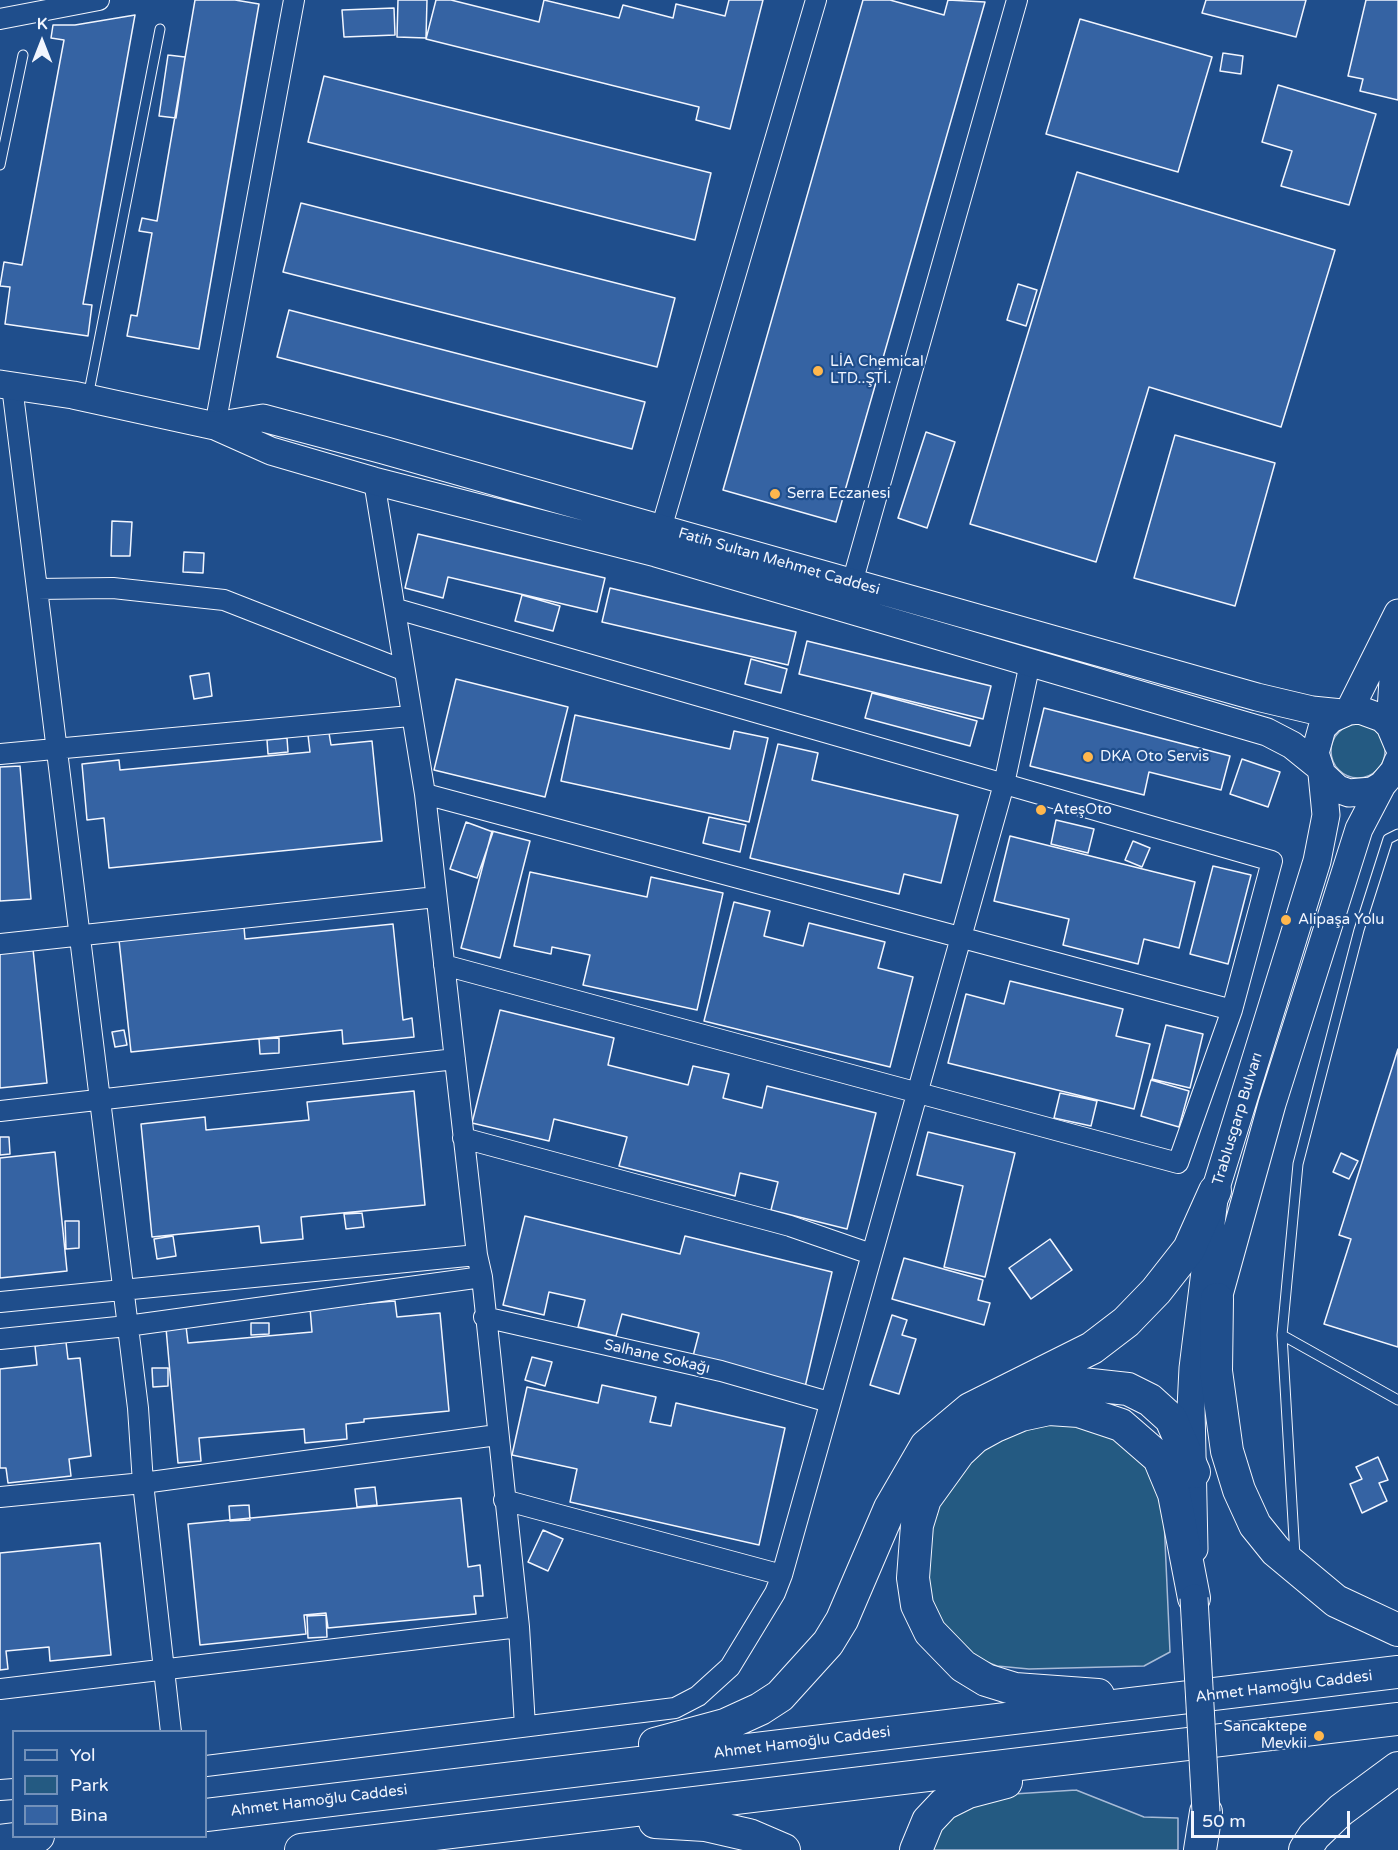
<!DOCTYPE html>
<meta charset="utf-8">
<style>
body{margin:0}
#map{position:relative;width:1398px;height:1850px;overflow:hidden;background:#1f4e8c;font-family:"Varela Round",sans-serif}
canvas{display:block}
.legend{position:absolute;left:12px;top:1730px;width:195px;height:108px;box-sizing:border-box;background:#1f4e8c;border:2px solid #7391ba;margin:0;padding:8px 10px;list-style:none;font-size:18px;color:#f2f6ff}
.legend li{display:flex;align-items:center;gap:12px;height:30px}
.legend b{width:30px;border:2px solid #7391ba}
.north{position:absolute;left:12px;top:12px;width:60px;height:60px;-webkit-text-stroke:4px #1f4e8c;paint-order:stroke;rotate:0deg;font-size:16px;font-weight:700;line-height:24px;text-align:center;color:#f2f6ff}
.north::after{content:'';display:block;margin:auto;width:21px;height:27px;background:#f2f6ff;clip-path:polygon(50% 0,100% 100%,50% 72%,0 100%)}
.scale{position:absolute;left:1191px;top:1811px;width:159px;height:27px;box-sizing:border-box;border:3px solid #f2f6ff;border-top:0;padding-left:8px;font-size:18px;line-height:21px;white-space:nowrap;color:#f2f6ff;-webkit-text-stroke:4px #1f4e8c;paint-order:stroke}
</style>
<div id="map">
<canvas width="1398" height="1850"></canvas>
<ul class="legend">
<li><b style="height:8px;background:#1f4e8c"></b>Yol</li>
<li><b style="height:16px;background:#245a82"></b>Park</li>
<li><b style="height:16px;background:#3563a3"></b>Bina</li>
</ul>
<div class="north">K</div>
<div class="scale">50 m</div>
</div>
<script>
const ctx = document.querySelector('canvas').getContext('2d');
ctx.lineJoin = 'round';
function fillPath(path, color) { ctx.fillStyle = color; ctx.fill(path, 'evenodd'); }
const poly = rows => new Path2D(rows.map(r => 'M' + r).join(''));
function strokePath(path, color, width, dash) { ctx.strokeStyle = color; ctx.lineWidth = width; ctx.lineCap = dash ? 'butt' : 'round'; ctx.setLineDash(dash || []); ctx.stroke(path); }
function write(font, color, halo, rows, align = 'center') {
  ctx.font = font + ' "Varela Round",sans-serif'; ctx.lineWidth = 4.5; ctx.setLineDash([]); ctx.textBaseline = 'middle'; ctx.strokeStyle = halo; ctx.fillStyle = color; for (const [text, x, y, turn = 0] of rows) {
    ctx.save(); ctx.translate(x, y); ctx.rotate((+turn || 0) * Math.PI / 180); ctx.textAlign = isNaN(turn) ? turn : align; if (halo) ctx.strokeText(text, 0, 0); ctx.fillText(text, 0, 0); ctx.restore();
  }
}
const green = poly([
 '1331 751a27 27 0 1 1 54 0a27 27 0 1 1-54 0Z',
 [1088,1417,1146,1458,1163,1497,1170,1652,1144,1666,1029,1669,997,1666,966,1654,927,1612,931,1502,998,1430,1088,1417],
 [1076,1790,1144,1817,1178,1818,1178,1850,921,1850,967,1797,1076,1790]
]);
fillPath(green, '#245a82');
strokePath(green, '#a8bbd7', 1.5);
const building = poly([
 [195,0,235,0,259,4,199,349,127,336,131,315,137,316,152,233,139,231,142,218,157,221,195,0],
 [398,0,427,0,426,38,397,37,398,0],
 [436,0,451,0,539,22,544,0,619,18,623,5,673,18,676,4,725,16,729,0,763,0,730,129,696,120,699,107,426,39,436,0],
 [863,0,890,0,944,15,948,0,985,2,836,522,723,490,863,0],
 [1206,0,1306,0,1296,37,1202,13,1206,0],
 [1366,0,1398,0,1398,100,1360,91,1363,79,1348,76,1366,0],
 [394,8,395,35,344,37,342,10,394,8],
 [135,15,83,304,92,305,88,336,5,324,10,287,0,286,4,262,22,265,64,40,51,38,53,25,75,25,135,15],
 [1080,19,1212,57,1178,172,1046,134,1080,19],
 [1223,53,1243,56,1241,74,1220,71,1223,53],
 [168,55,185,57,176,118,159,116,168,55],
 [324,76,711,173,695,240,308,142,324,76],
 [1278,85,1376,114,1349,205,1281,186,1292,151,1262,142,1278,85],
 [1077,172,1335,250,1281,427,1149,387,1096,562,970,524,1077,172],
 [301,203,675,298,657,367,283,272,301,203],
 [1018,284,1037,290,1026,326,1007,320,1018,284],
 [289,310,645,402,632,449,277,357,289,310],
 [926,432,955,442,927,528,898,518,926,432],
 [1175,435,1275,463,1235,606,1134,578,1175,435],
 [112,521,132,522,130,556,111,556,112,521],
 [418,534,605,578,597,612,448,577,443,598,405,588,418,534],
 [184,552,204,553,203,573,183,572,184,552],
 [610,588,796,632,788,665,602,622,610,588],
 [522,595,560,606,553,631,515,621,522,595],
 [807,641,991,686,983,719,799,674,807,641],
 [751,659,787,669,781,693,745,684,751,659],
 [209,673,212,696,194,699,190,676,209,673],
 [456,679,568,707,545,797,434,770,456,679],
 [872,693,977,721,970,746,865,718,872,693],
 [1044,708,1230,756,1221,790,1149,772,1144,795,1030,766,1044,708],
 [575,715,730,749,734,731,768,738,749,822,561,781,575,715],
 [329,733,331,745,372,741,382,841,109,868,104,818,87,820,82,764,119,760,120,770,310,752,308,735,329,733],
 [287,738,288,752,268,754,267,740,287,738],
 [778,744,818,753,812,780,958,815,941,883,904,874,899,894,750,858,778,744],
 [1242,759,1280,772,1268,807,1230,794,1242,759],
 [20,766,31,899,0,901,0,767,20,766],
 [709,817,746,825,740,852,703,843,709,817],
 [1056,820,1094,829,1088,853,1051,844,1056,820],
 [466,822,493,832,477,878,450,869,466,822],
 [492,831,530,841,500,958,461,948,492,831],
 [1010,836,1195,882,1179,948,1144,939,1138,964,1063,945,1069,919,994,901,1010,836],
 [1133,841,1150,848,1142,867,1125,860,1133,841],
 [1213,866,1251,875,1228,964,1190,954,1213,866],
 [530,872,647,897,651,877,723,893,697,1010,583,985,590,955,552,947,551,954,514,946,530,872],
 [734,902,770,911,764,936,803,946,809,923,885,942,878,968,913,977,890,1067,704,1021,734,902],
 [393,924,403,1020,412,1018,414,1037,343,1044,342,1030,131,1052,119,940,244,927,245,939,393,924],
 [33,949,47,1083,0,1088,0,952,33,949],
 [1010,981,1123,1009,1116,1036,1150,1044,1134,1109,948,1063,966,994,1004,1004,1010,981],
 [500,1010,614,1038,608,1065,688,1085,693,1066,729,1074,723,1098,762,1108,767,1086,876,1113,847,1229,771,1210,778,1182,740,1173,735,1196,619,1166,627,1137,554,1119,549,1141,472,1123,500,1010],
 [1166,1025,1203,1034,1190,1088,1152,1079,1166,1025],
 [124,1030,127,1045,115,1047,112,1032,124,1030],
 [279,1038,279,1053,260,1054,259,1039,279,1038],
 [1398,1049,1398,1347,1324,1324,1351,1239,1339,1235,1398,1049],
 [1151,1080,1189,1091,1179,1127,1141,1116,1151,1080],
 [414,1091,425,1205,301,1217,303,1239,261,1243,259,1226,152,1237,141,1124,205,1117,206,1130,309,1120,307,1102,414,1091],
 [1060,1093,1097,1101,1091,1126,1054,1118,1060,1093],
 [928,1132,1015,1153,985,1277,944,1267,963,1186,917,1175,928,1132],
 [0,1137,9,1137,10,1154,0,1155,0,1137],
 [55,1152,67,1271,0,1278,0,1158,55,1152],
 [1341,1153,1358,1161,1349,1179,1333,1172,1341,1153],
 [362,1213,364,1227,346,1229,344,1214,362,1213],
 [525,1216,680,1254,685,1236,832,1272,805,1387,692,1360,699,1333,622,1314,616,1336,578,1327,585,1300,549,1292,544,1315,503,1305,525,1216],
 [65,1221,79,1221,79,1248,66,1249,65,1221],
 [173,1236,176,1256,157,1259,154,1239,173,1236],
 [1050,1239,1072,1270,1031,1299,1009,1268,1050,1239],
 [904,1258,983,1280,978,1300,990,1303,984,1325,892,1299,904,1258],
 [395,1301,397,1317,440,1313,449,1411,364,1419,364,1422,346,1424,347,1439,305,1443,304,1429,199,1438,201,1461,178,1463,166,1328,186,1326,188,1343,312,1332,310,1308,395,1301],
 [892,1315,907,1320,902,1335,916,1339,899,1394,870,1385,892,1315],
 [251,1323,269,1323,269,1334,251,1335,251,1323],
 [66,1342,68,1359,80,1358,91,1456,69,1459,71,1476,8,1483,6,1468,0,1468,0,1369,37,1365,35,1346,66,1342],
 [532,1357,552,1362,545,1386,525,1380,532,1357],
 [152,1368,168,1368,168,1386,153,1387,152,1368],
 [602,1385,656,1397,650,1422,671,1426,676,1403,785,1428,759,1545,570,1502,577,1469,512,1455,527,1387,598,1403,602,1385],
 [1378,1457,1388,1480,1379,1483,1387,1501,1362,1513,1350,1484,1362,1479,1356,1467,1378,1457],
 [375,1487,377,1505,357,1507,355,1489,375,1487],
 [461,1498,468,1567,480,1565,483,1596,474,1596,476,1614,328,1628,326,1613,304,1615,306,1634,200,1645,188,1524,461,1498],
 [249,1505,250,1520,230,1521,229,1506,249,1505],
 [543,1530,563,1539,548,1571,528,1562,543,1530],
 [100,1543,111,1655,50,1661,49,1647,6,1651,8,1669,0,1670,0,1553,100,1543],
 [326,1615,327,1637,308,1638,307,1616,326,1615]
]);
fillPath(building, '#3563a3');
strokePath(building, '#f2f6ff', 1.5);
const service = poly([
 [0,165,23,55],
 [88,397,160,29],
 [1282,1335,1398,1400],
 [1295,1556,1282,1335,1298,1164,1359,930,1388,839,1398,834]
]);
const minor = poly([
 [0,19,99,0],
 [12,386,138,1408,143,1483,171,1732],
 [215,426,294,0],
 [374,481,425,794,477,1255,482,1277,519,1627,525,1726],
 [661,529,816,0],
 [852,583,1017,0],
 [37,589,113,588,224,600,403,670],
 [397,609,1272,861,1232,1010,1178,1163,444,965],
 [0,754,410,716],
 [425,794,1232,1010],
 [0,944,436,897],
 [0,1111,455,1059],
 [463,1138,790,1226,871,1254],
 [0,1302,477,1255],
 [484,1317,721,1371,829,1402],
 [0,1339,127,1326,482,1277],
 [0,1497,143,1483,497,1435],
 [504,1500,782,1575],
 [0,1689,519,1627],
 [206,1766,675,1708,698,1696,730,1667,775,1593,782,1575,1004,784,1030,663],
 [0,1790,14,1789]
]);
const secondary = poly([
 [0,384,73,395,215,426,271,451,374,481,656,553,1267,732,1292,745,1318,766],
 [215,426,263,418,383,450,1257,697,1312,710,1342,713],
 [1349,711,1398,613],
 [1390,726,1396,634],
 [1398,745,1390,726,1382,718,1360,710,1349,711,1331,719,1322,728,1315,753,1322,774,1338,789,1349,793,1372,791,1382,785,1394,771,1398,761],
 [1214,1313,1272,1104,1359,829,1382,785],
 [1194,1549,1191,1408,1193,1368,1215,1191,1317,861,1326,815,1322,774]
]);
const trunk = poly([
 [1217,1299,1216,1371,1227,1451,1239,1490,1255,1525,1276,1551,1336,1601,1398,1630],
 [1027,1388,1045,1384,1082,1384,1128,1389,1150,1400,1171,1419,1194,1472],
 [1098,1695,1015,1689,986,1680,963,1666,930,1632,917,1605,913,1578,917,1525,925,1499,959,1452,975,1437,995,1426,1021,1415,1049,1409,1079,1411,1121,1425,1159,1458,1174,1494,1194,1598],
 [655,1744,725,1725,760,1709,780,1696,828,1643,842,1620,890,1508,926,1446,970,1409,1092,1348,1126,1322,1156,1291,1189,1249,1215,1191],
 [206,1815,1398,1672],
 [655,1822,705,1825,749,1835,784,1850],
 [0,1841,38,1836],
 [301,1850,1398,1719],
 [916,1850,928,1821,944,1804,968,1792,1006,1782],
 [1200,1850,1206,1812],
 [1305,1850,1314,1836,1341,1810,1398,1768]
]);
strokePath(service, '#f2f6ff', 11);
strokePath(minor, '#f2f6ff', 22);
strokePath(secondary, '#f2f6ff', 29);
strokePath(trunk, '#f2f6ff', 34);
strokePath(service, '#1f4e8c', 9);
strokePath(minor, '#1f4e8c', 20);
strokePath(secondary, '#1f4e8c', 27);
strokePath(trunk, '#1f4e8c', 32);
const secondaryBridge = poly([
 [1194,1598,1206,1812]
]);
strokePath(secondaryBridge, '#f2f6ff', 29, []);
strokePath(secondaryBridge, '#1f4e8c', 27);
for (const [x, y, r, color] of [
 [818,371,6,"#ffb74d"],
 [775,494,6,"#ffb74d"],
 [1088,757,6,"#ffb74d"],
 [1041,810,6,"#ffb74d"],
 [1286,920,6,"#ffb74d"],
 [1319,1736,6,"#ffb74d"]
]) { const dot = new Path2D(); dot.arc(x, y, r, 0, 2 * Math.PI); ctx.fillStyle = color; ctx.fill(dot); strokePath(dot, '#1f4e8c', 2); }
write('15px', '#f2f6ff', '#1f4e8c', [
 ["LİA Chemical",830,362],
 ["LTD..ŞTİ.",830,379],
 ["Serra Eczanesi",787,494],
 ["DKA Oto Servis",1100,757],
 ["AteşOto",1053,810],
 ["Alipaşa Yolu",1298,920],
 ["Sancaktepe",1307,1727,"right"],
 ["Mevkii",1307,1744,"right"]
], 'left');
write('15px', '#f2f6ff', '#1f4e8c', [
 ["Fatih Sultan Mehmet Caddesi",779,562,16],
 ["Trablusgarp Bulvarı",1238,1119,-73],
 ["Salhane Sokağı",657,1357,13],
 ["Ahmet Hamoğlu Caddesi",1284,1687,-7],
 ["Ahmet Hamoğlu Caddesi",802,1743,-7],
 ["Ahmet Hamoğlu Caddesi",319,1801,-7]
]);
</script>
